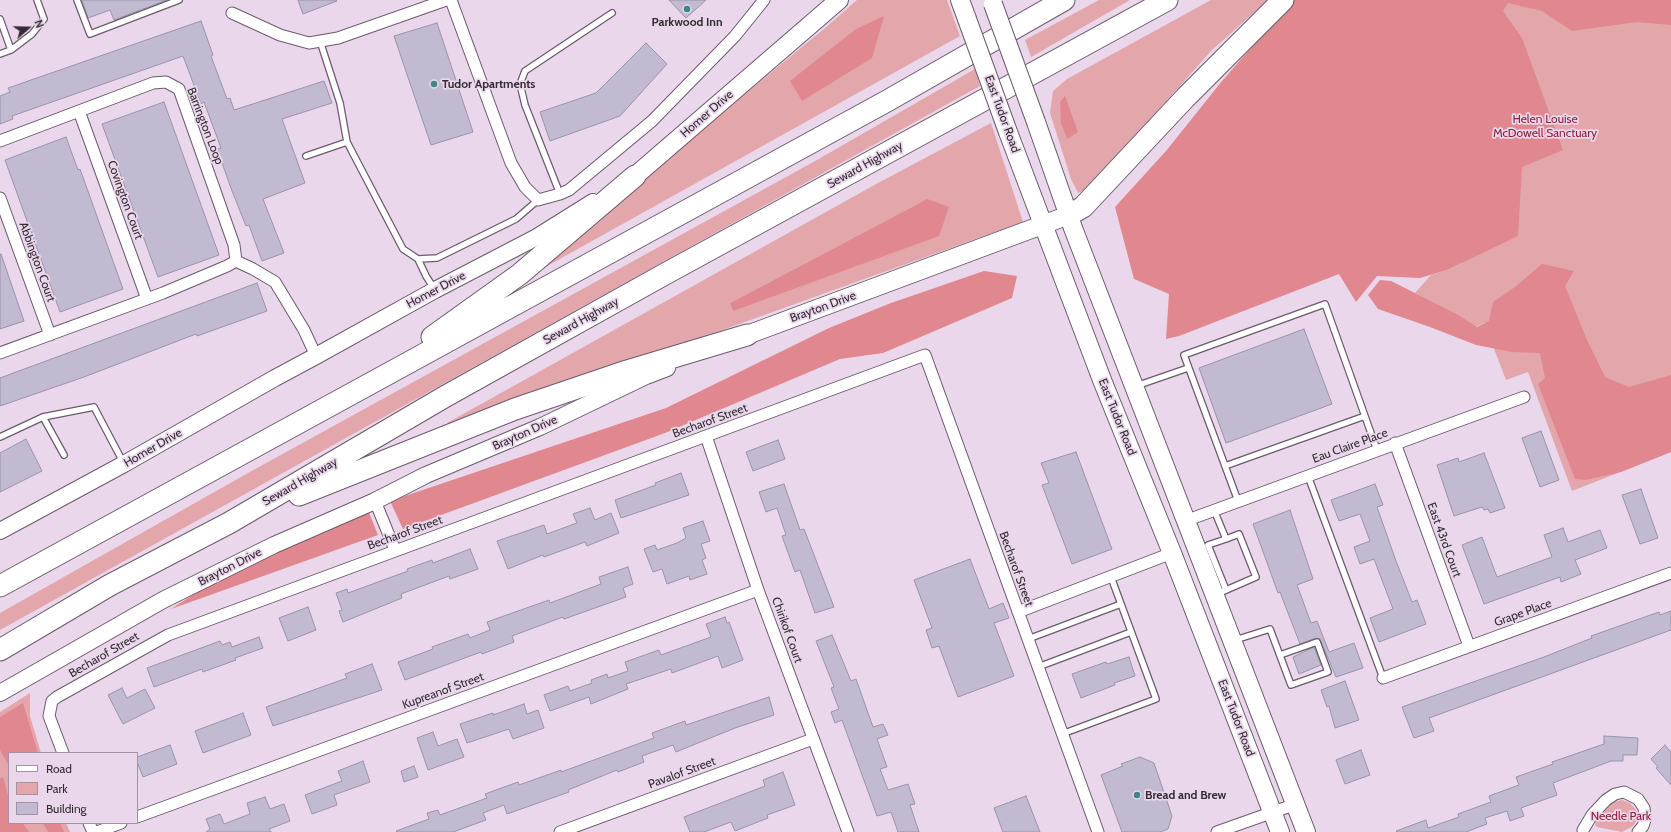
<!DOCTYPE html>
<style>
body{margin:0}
#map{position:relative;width:1671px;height:832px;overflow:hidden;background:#ead7eb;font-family:Cabin,sans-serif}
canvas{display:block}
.legend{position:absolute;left:8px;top:752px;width:130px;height:72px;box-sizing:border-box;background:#ead7eb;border:1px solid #a193a1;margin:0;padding:5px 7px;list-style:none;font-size:12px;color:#332c33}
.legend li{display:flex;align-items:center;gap:8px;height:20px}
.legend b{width:20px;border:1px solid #a193a1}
.north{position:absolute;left:8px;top:8px;width:40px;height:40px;-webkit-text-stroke:3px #ead7eb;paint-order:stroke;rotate:70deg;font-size:11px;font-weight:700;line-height:16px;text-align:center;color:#332c33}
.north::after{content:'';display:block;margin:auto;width:14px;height:18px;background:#332c33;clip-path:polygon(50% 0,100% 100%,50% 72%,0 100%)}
</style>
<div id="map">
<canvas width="1671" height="832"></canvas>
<ul class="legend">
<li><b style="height:5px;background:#fff"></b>Road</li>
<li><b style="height:11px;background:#e3a6ab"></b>Park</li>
<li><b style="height:11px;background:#c1bad1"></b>Building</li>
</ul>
<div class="north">N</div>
</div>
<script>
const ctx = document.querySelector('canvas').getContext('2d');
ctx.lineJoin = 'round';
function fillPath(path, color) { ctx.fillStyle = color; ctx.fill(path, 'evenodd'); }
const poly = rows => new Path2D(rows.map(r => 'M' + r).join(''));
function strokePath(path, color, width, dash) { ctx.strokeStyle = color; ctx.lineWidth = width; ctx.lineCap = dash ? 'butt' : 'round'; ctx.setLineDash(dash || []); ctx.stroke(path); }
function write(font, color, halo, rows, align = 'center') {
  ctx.font = font + ' Cabin,sans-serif'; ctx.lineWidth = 3.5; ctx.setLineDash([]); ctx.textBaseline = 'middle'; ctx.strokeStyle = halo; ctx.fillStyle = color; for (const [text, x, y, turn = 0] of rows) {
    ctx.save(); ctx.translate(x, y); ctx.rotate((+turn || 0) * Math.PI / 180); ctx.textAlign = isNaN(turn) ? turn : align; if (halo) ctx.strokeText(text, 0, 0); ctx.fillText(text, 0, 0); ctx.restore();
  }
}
fillPath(poly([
 [857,0,947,0,960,36,531,275,539,264,825,28],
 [1099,0,1130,0,1031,57,1025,40],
 [1211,0,1268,0,1211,51,1090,187,1078,193,1071,179,1050,113,1053,91,1067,79],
 [1362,0,1671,0,1671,452,1572,491,1528,372,1506,380,1484,323,1476,327,1457,314,1415,293,1431,275,1447,270,1462,263],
 [975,69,980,86,0,630,0,613,248,473,817,160],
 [991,123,1023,222,450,428,447,423,878,183],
 [927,199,733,311,730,303],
 [30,693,30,716,41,753,9,753,9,823,66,823,70,832,0,832,0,712],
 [1622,800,1630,803,1636,810,1637,820,1633,826,1622,832,1597,827,1595,825,1596,822,1609,806,1614,802]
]), '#e3a6ab');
fillPath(poly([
 [1293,0,1671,0,1671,25,1637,22,1572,31,1542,11,1508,3,1503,11,1522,38,1563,150,1522,167,1518,236,1447,270,1420,278,1377,276,1356,302,1339,274,1179,336,1166,339,1169,294,1134,279,1115,207,1166,151,1222,81],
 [884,16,872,58,802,101,790,81,856,29],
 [1065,96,1078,132,1067,139,1061,123,1060,102],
 [927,199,949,207,939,236,733,311,730,303],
 [1542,264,1574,271,1565,286,1587,340,1605,377,1629,387,1671,375,1671,452,1621,472,1586,480,1575,479,1538,384,1545,378,1540,353,1512,352,1476,345,1430,327,1378,309,1368,295,1380,280,1391,281,1457,314,1477,327,1489,321,1493,302,1515,287],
 [984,271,1017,276,1012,298,883,353,840,359,665,433,403,529,390,501,666,408,829,328,891,303],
 [368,510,378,535,171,609,224,575],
 [23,703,38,753,9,753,9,766,0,750,0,717],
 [3,777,9,799,9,823,23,823,29,832,0,832,0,779],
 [43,823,60,823,64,832,48,832]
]), '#e18790');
const building = poly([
 [82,0,167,0,114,20,110,10,88,18,82,0],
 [298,0,336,0,337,1,303,14,298,0],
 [669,0,706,0,686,18,669,0],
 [201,21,213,55,211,56,227,99,230,98,234,110,324,81,332,103,282,119,305,183,263,199,284,253,262,261,249,225,246,226,232,191,217,149,221,148,204,102,201,104,183,56,12,116,13,119,0,124,0,96,10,92,8,88,201,21],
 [437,23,473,132,431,145,394,36,437,23],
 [646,43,667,64,620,116,550,141,540,112,596,93,646,43],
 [164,102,219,255,158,277,102,124,164,102],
 [66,137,78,170,80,169,123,289,60,312,5,160,66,137],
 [0,254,1,254,24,321,0,329,0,254],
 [257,283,267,311,197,336,196,334,84,377,0,406,0,378,257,283],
 [1304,329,1332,404,1226,443,1199,368,1304,329],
 [1541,431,1559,480,1540,487,1522,438,1541,431],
 [26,439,42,471,0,492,0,453,26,439],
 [778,440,785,459,753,471,746,452,778,440],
 [1076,452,1112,549,1072,564,1042,485,1049,483,1041,463,1076,452],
 [1484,453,1505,508,1490,513,1488,509,1484,510,1482,507,1454,516,1437,465,1458,458,1459,462,1484,453],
 [681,473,689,495,621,518,615,500,656,485,655,483,681,473],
 [784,484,800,530,804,529,834,607,815,613,800,570,795,572,782,536,786,535,777,508,766,512,759,492,784,484],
 [1375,484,1383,505,1377,507,1396,561,1412,602,1417,600,1426,624,1379,642,1370,618,1393,609,1374,559,1360,564,1354,547,1370,541,1360,514,1339,521,1331,500,1375,484],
 [1641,489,1658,538,1640,544,1622,495,1641,489],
 [590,508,595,520,611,513,619,533,587,546,585,542,544,557,543,555,508,569,497,541,544,525,547,534,577,523,573,514,590,508],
 [1290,510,1313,579,1297,585,1311,623,1317,621,1329,652,1354,643,1363,668,1336,677,1320,639,1316,638,1300,644,1280,592,1278,593,1253,524,1290,510],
 [703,521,710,541,701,544,706,558,702,560,707,574,690,580,689,576,667,584,662,569,653,572,644,549,655,545,657,550,677,543,686,538,683,528,703,521],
 [1563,528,1568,542,1600,530,1607,548,1575,560,1581,574,1561,582,1560,577,1484,604,1462,545,1482,537,1497,577,1552,557,1544,535,1563,528],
 [470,549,478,569,450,579,449,576,401,594,402,598,343,622,339,611,342,610,336,593,347,589,348,593,408,571,407,569,432,560,433,563,470,549],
 [970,559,989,609,1003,603,1009,618,994,623,1014,676,958,697,939,646,932,648,926,630,932,628,914,580,970,559],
 [628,567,633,584,623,588,626,597,564,619,563,617,512,636,514,642,482,654,481,652,405,680,398,662,433,649,432,647,468,634,470,638,490,630,487,622,549,600,550,603,601,584,599,577,628,567],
 [308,607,316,630,288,641,279,618,308,607],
 [1671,611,1671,630,1429,718,1434,731,1414,738,1402,707,1544,657,1592,638,1591,636,1659,612,1660,615,1671,611],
 [725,617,727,623,729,622,743,660,722,668,718,656,672,673,671,669,626,684,628,689,591,704,589,697,550,711,544,695,568,686,570,691,592,683,591,680,607,674,608,678,628,671,625,662,659,650,661,655,711,637,706,624,725,617],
 [832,635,851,681,856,679,873,727,883,724,888,735,877,739,887,767,880,769,888,790,908,784,915,804,910,805,919,832,898,832,891,812,877,816,842,720,835,723,831,712,839,709,831,688,834,687,816,641,832,635],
 [259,637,263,648,235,658,236,660,203,672,202,669,154,687,147,668,220,641,222,645,230,642,232,647,259,637],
 [1314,647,1321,665,1299,674,1293,657,1314,647],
 [1129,657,1135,676,1114,683,1115,685,1081,698,1072,674,1106,662,1107,664,1129,657],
 [372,664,382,690,273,726,266,707,347,678,345,674,372,664],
 [1345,681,1359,720,1335,728,1329,706,1327,707,1321,690,1345,681],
 [122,688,127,698,145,689,155,708,123,724,108,695,122,688],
 [769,697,774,715,735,728,676,752,673,745,642,756,644,762,618,772,617,770,568,790,569,792,507,814,504,805,483,813,486,820,453,832,397,832,396,831,429,819,427,813,438,810,440,815,487,798,485,794,518,782,519,785,561,770,561,772,654,738,652,733,685,721,686,725,769,697],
 [524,704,527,714,538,710,544,728,513,739,509,729,467,743,460,724,493,713,493,715,524,704],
 [243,713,251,735,203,753,195,731,243,713],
 [433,732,438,746,457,739,464,757,428,770,417,738,433,732],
 [1604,736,1638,738,1637,755,1623,755,1623,761,1611,761,1553,783,1557,795,1521,808,1524,816,1510,821,1507,811,1485,818,1487,824,1466,832,1397,832,1396,831,1426,820,1428,828,1459,817,1458,814,1491,802,1489,796,1519,785,1516,777,1553,764,1552,762,1604,744,1604,736],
 [170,745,177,764,143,777,137,762,137,757,170,745],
 [1665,745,1671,752,1671,785,1656,768,1658,767,1651,759,1665,745],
 [1361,750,1370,775,1345,784,1336,760,1361,750],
 [1140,757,1154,763,1172,816,1168,829,1160,832,1122,832,1101,775,1123,766,1121,764,1140,757],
 [363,761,370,782,334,795,337,805,312,814,305,795,342,781,338,771,363,761],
 [414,766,418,777,404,782,401,771,414,766],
 [783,772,795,805,767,815,768,818,735,831,731,822,704,832,690,832,684,817,765,786,763,780,783,772],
 [1026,796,1040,832,1003,832,994,808,1026,796],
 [265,797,270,809,284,804,290,821,269,829,271,832,206,832,210,829,206,819,220,814,224,824,250,814,247,803,265,797]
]);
fillPath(building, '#c1bad1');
strokePath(building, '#9a93aa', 1);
const lane = poly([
 [77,0,90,34,179,0],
 [0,19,11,50],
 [0,54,11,50,32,34,44,19,37,0],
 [347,142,403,249,418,259,437,258,516,219,538,200],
 [306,156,347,142,340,103,320,41],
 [560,194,525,105,520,84,525,71,612,13],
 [418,259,426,276,435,290],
 [1136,386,1188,368],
 [43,417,64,455],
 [0,437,43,417,94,407,123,462],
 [1225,466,1365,416],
 [1308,476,1383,678],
 [1238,501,1184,355,1325,304,1377,450],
 [1214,510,1226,539,1239,534,1256,577,1217,594],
 [1226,590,1208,545,1226,539],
 [1028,639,1121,604],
 [1235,640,1270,629,1291,685,1328,672,1317,642,1280,655],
 [1038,667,1131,632],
 [1062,734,1156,699,1111,577]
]);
const street = poly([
 [451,0,511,163,525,187,538,200,560,194,569,190,652,121,735,36,764,0],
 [232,13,280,35,309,43,338,38,446,0],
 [79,111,147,299],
 [0,141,153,83,166,82,179,89,234,245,236,261,227,266,163,293,0,353],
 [0,198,50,335],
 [236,261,253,269,275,282,304,330,316,356],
 [706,436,758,590,848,832],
 [1395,443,1469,646],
 [375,501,395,550],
 [1185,521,1524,397],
 [1018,612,1172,553],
 [1383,678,1671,573],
 [63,753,49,716,52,701,57,697,168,635,925,355,1098,832],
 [137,817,758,590],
 [89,823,93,832],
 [1583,830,1592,815,1606,800,1615,794,1624,792,1638,799,1644,808,1645,820,1643,826,1638,832],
 [97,832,121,823],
 [560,832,813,739],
 [1217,832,1296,804]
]);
const secondary = poly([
 [0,531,124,464,275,378,316,356,435,290,537,237,593,202],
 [0,693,163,600,274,545,375,501,426,475,540,427,646,376,667,368]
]);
const primary = poly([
 [960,0,967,19],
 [1036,122,1073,228,1306,832],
 [1008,132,1102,380,1172,553,1280,832],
 [635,176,839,0],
 [747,335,1069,215]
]);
const highway = poly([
 [1069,215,1083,207,1186,97,1283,0],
 [432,337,520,274,635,176],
 [299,495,515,409,627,371,747,335],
 [0,586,887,101,1064,0],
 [0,650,110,585,229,523,446,396,665,274,1167,0]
]);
strokePath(lane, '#6b5b6c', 8);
strokePath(street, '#6b5b6c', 13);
strokePath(secondary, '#6b5b6c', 18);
strokePath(primary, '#6b5b6c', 20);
strokePath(highway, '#6b5b6c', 23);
strokePath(lane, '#fff', 5.5);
strokePath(street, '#fff', 11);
strokePath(secondary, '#fff', 16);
strokePath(primary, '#fff', 18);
strokePath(highway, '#fff', 21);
const primaryBridge = poly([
 [993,4,1036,122],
 [967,19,1008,132]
]);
strokePath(primaryBridge, '#6b5b6c', 20, []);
strokePath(primaryBridge, '#fff', 18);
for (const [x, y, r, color] of [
 [687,9,4,"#3e868b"],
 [434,84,4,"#3e868b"],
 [1137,795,4,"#3e868b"]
]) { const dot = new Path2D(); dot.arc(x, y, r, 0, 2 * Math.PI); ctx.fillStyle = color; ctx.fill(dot); strokePath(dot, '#ead7eb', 1.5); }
write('bold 12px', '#332c33', '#ead7eb', [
 ["Parkwood Inn",687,22,"center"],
 ["Tudor Apartments",442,84],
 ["Bread and Brew",1145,795]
], 'left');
write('12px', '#332c33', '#ead7eb', [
 ["Homer Drive",707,114,-41],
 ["East Tudor Road",1002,114,70],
 ["Barrington Loop",205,126,69],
 ["Seward Highway",865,165,-29],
 ["Covington Court",125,200,70],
 ["Abbington Court",37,262,70],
 ["Homer Drive",436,290,-28],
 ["Brayton Drive",823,307,-20],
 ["Seward Highway",581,321,-29],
 ["East Tudor Road",1117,417,68],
 ["Becharof Street",710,421,-20],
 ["Brayton Drive",525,433,-24],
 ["Eau Claire Place",1350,446,-20],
 ["Homer Drive",153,448,-30],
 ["Seward Highway",300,482,-30],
 ["Becharof Street",405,533,-20],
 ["East 43rd Court",1444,540,70],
 ["Brayton Drive",230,567,-27],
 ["Becharof Street",1016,569,70],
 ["Grape Place",1523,613,-20],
 ["Chirikof Court",787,630,70],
 ["Becharof Street",104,655,-30],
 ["Kupreanof Street",443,691,-20],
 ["East Tudor Road",1236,718,69],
 ["Pavalof Street",682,773,-20]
]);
write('12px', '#8b2138', '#ead7eb', [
 ["Helen Louise",1545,119],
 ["McDowell Sanctuary",1545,133],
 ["Needle Park",1621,816]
]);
</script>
